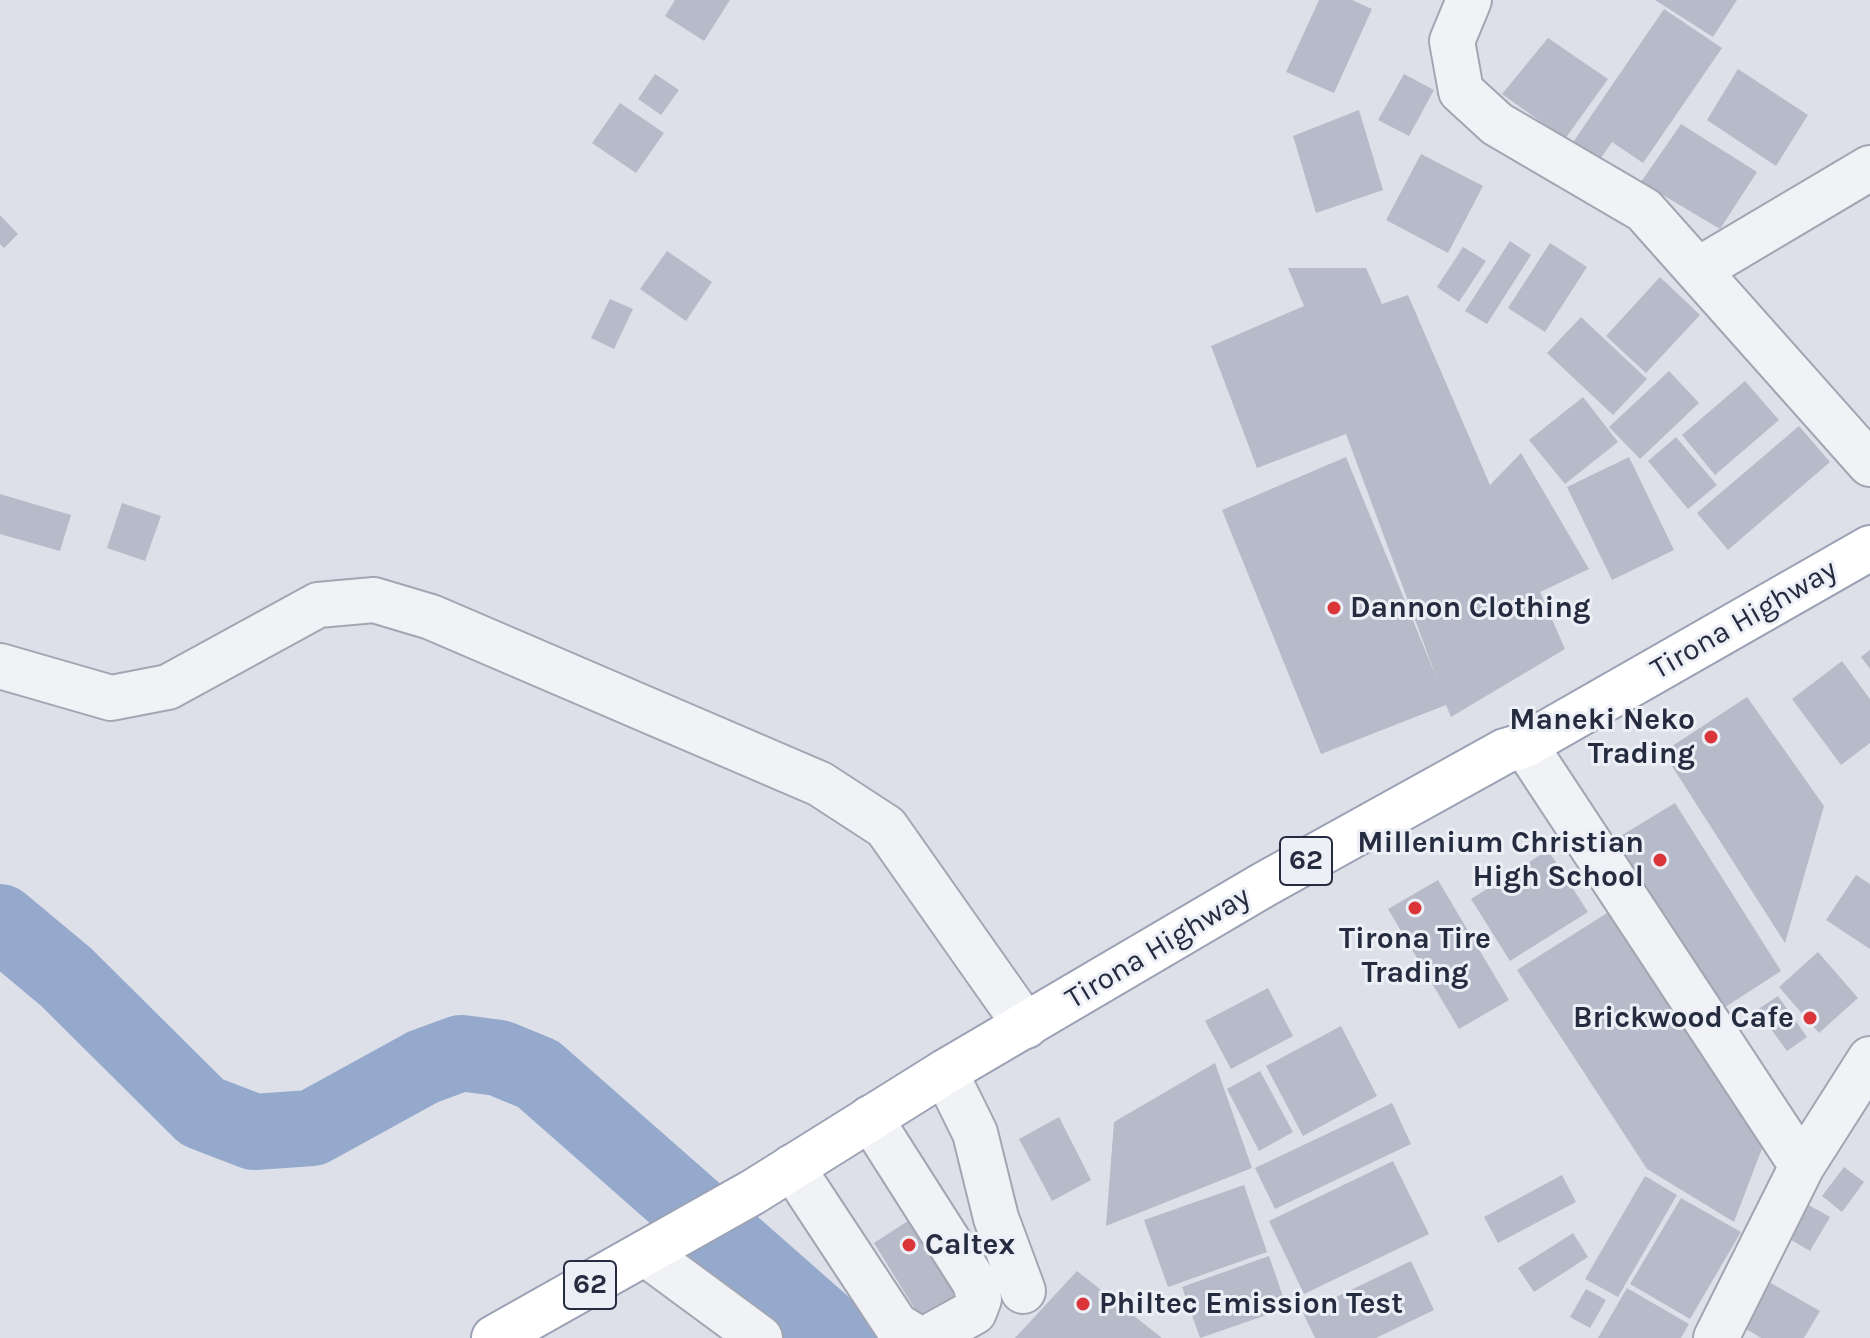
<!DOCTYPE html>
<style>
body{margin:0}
canvas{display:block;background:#dde0e8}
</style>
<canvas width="1870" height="1338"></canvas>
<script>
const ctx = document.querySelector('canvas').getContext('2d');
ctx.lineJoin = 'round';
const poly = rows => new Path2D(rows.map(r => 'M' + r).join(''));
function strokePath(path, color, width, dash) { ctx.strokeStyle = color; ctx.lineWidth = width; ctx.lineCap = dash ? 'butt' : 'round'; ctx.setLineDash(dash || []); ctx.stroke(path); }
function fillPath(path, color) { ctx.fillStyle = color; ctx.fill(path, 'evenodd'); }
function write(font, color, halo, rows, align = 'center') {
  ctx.font = font + ' Karla,sans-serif'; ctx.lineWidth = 6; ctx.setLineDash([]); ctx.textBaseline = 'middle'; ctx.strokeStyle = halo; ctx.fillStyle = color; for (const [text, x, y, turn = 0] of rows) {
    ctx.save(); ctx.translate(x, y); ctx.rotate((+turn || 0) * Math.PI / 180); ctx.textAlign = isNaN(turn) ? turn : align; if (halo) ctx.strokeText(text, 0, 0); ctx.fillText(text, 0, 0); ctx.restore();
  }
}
strokePath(poly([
 [0,922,66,977,202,1112,254,1132,312,1128,423,1067,461,1053,499,1058,538,1074,838,1338]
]), '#94a9cc', 76);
fillPath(poly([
 [675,0,730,0,704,41,665,16],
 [1319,0,1352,0,1372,9,1334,93,1286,72],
 [1655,0,1737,0,1713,37],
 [1664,9,1722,48,1643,163,1612,142,1591,172,1565,154],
 [1548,38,1608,79,1565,139,1502,94],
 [1738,69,1808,115,1776,166,1707,120],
 [655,74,679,90,661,115,638,99],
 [1404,74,1434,90,1409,136,1378,120],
 [620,103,664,133,636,173,592,143],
 [1359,110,1383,190,1316,213,1293,136],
 [1681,124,1757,172,1720,229,1641,182],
 [1421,154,1483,186,1448,253,1386,220],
 [0,215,18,234,4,248,0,244],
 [1510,241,1531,255,1487,324,1465,311],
 [1550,243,1587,267,1545,332,1508,308],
 [1463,247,1486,261,1459,302,1437,287],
 [667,251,712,282,686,321,640,289],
 [1288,268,1366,268,1382,304,1408,295,1490,485,1521,453,1589,569,1540,592,1565,649,1451,717,1446,705,1321,754,1222,510,1346,457,1437,679,1346,434,1257,468,1211,346,1304,306],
 [1660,277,1700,315,1646,373,1606,336],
 [610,299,633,309,614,349,591,338],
 [1581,317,1647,379,1613,415,1547,353],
 [1669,371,1699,403,1640,459,1609,427],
 [1745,381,1779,420,1715,475,1682,435],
 [1583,397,1618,442,1565,484,1529,440],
 [1799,426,1830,462,1728,550,1697,513],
 [1676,437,1717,485,1688,509,1648,461],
 [1629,457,1674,550,1612,580,1567,487],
 [0,494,71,515,60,551,0,534],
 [122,503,161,516,145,561,107,548],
 [1870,650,1870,669,1861,657],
 [1842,661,1870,699,1870,743,1841,765,1792,699],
 [1747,697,1824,806,1785,943,1663,752],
 [1675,803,1781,971,1716,1013,1604,846],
 [1548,850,1588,912,1510,961,1471,899],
 [1856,875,1870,884,1870,949,1826,920],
 [1438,880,1509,1000,1459,1029,1388,909],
 [1607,913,1766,1138,1734,1222,1647,1169,1517,970],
 [1818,952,1858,998,1819,1033,1779,987],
 [1268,988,1293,1036,1231,1069,1205,1021],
 [1778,996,1807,1037,1787,1051,1757,1010],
 [1341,1026,1377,1096,1303,1136,1266,1066],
 [1215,1063,1252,1168,1106,1226,1114,1122],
 [1260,1071,1293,1132,1259,1151,1227,1089],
 [1392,1103,1411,1144,1275,1209,1255,1168],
 [1059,1117,1091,1180,1052,1201,1019,1139],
 [1393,1161,1429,1234,1304,1294,1269,1221],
 [1844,1167,1864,1182,1842,1212,1822,1196],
 [1562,1175,1576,1202,1498,1243,1484,1217],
 [1645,1176,1677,1195,1618,1297,1585,1279],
 [1244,1185,1267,1252,1168,1287,1144,1220],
 [1681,1198,1741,1232,1690,1319,1630,1284],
 [1807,1204,1830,1217,1810,1251,1788,1238],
 [911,1219,960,1297,921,1319,874,1243],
 [1573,1233,1588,1257,1534,1292,1518,1268],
 [1269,1256,1287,1308,1200,1338,1182,1287],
 [1411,1261,1434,1310,1376,1338,1315,1338,1303,1313],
 [1077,1271,1162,1338,1015,1338],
 [1769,1282,1820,1311,1804,1338,1761,1338,1743,1327],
 [1627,1288,1689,1324,1681,1338,1598,1338],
 [1586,1289,1606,1300,1590,1328,1570,1317]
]), '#b7bbc9');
const minor = poly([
 [1469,0,1452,41,1461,91,1497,124,1644,210,1870,464],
 [1698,270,1870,168],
 [0,666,111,698,168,687,318,605,374,600,431,617,820,784,886,827,1026,1026],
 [1525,745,1802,1166],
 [945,1072,975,1133,996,1218,1023,1291],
 [870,1118,975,1283,979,1299,974,1312,927,1338],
 [792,1167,896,1325,917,1338],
 [646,1254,760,1338],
 [1716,1338,1802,1166,1870,1059]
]);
const major = poly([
 [494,1338,753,1192,945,1072,1265,884,1505,751,1525,745,1870,548]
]);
strokePath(minor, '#a2a6b2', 48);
strokePath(major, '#9ba2b5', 48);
strokePath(minor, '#f0f2f6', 44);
strokePath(major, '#fff', 44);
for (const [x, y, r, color] of [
 [1334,608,8,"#da363a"],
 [1711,737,8,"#da363a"],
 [1660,860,8,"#da363a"],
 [1415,908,8,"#da363a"],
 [1810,1018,8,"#da363a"],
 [909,1245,8,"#da363a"],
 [1083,1304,8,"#da363a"]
]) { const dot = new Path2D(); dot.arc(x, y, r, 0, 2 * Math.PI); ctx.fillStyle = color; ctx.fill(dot); strokePath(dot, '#edeff6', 3); }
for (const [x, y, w] of [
 [1306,861,52],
 [590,1285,52]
]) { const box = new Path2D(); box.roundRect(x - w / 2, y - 24, w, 48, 6); ctx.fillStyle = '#edeff6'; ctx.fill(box); strokePath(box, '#252c40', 2); }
write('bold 28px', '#252c40', null, [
 ["62",1306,861],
 ["62",590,1285]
]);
write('bold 30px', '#252c40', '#edeff6', [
 ["Dannon Clothing",1350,608],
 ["Maneki Neko",1695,720,"right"],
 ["Trading",1695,754,"right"],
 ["Millenium Christian",1644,843,"right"],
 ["High School",1644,877,"right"],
 ["Tirona Tire",1415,939,"center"],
 ["Trading",1415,973,"center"],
 ["Brickwood Cafe",1794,1018,"right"],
 ["Caltex",925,1245],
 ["Philtec Emission Test",1099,1304]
], 'left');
write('30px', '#252c40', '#edeff6', [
 ["Tirona Highway",1744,620,-30],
 ["Tirona Highway",1158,948,-31]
]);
</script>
